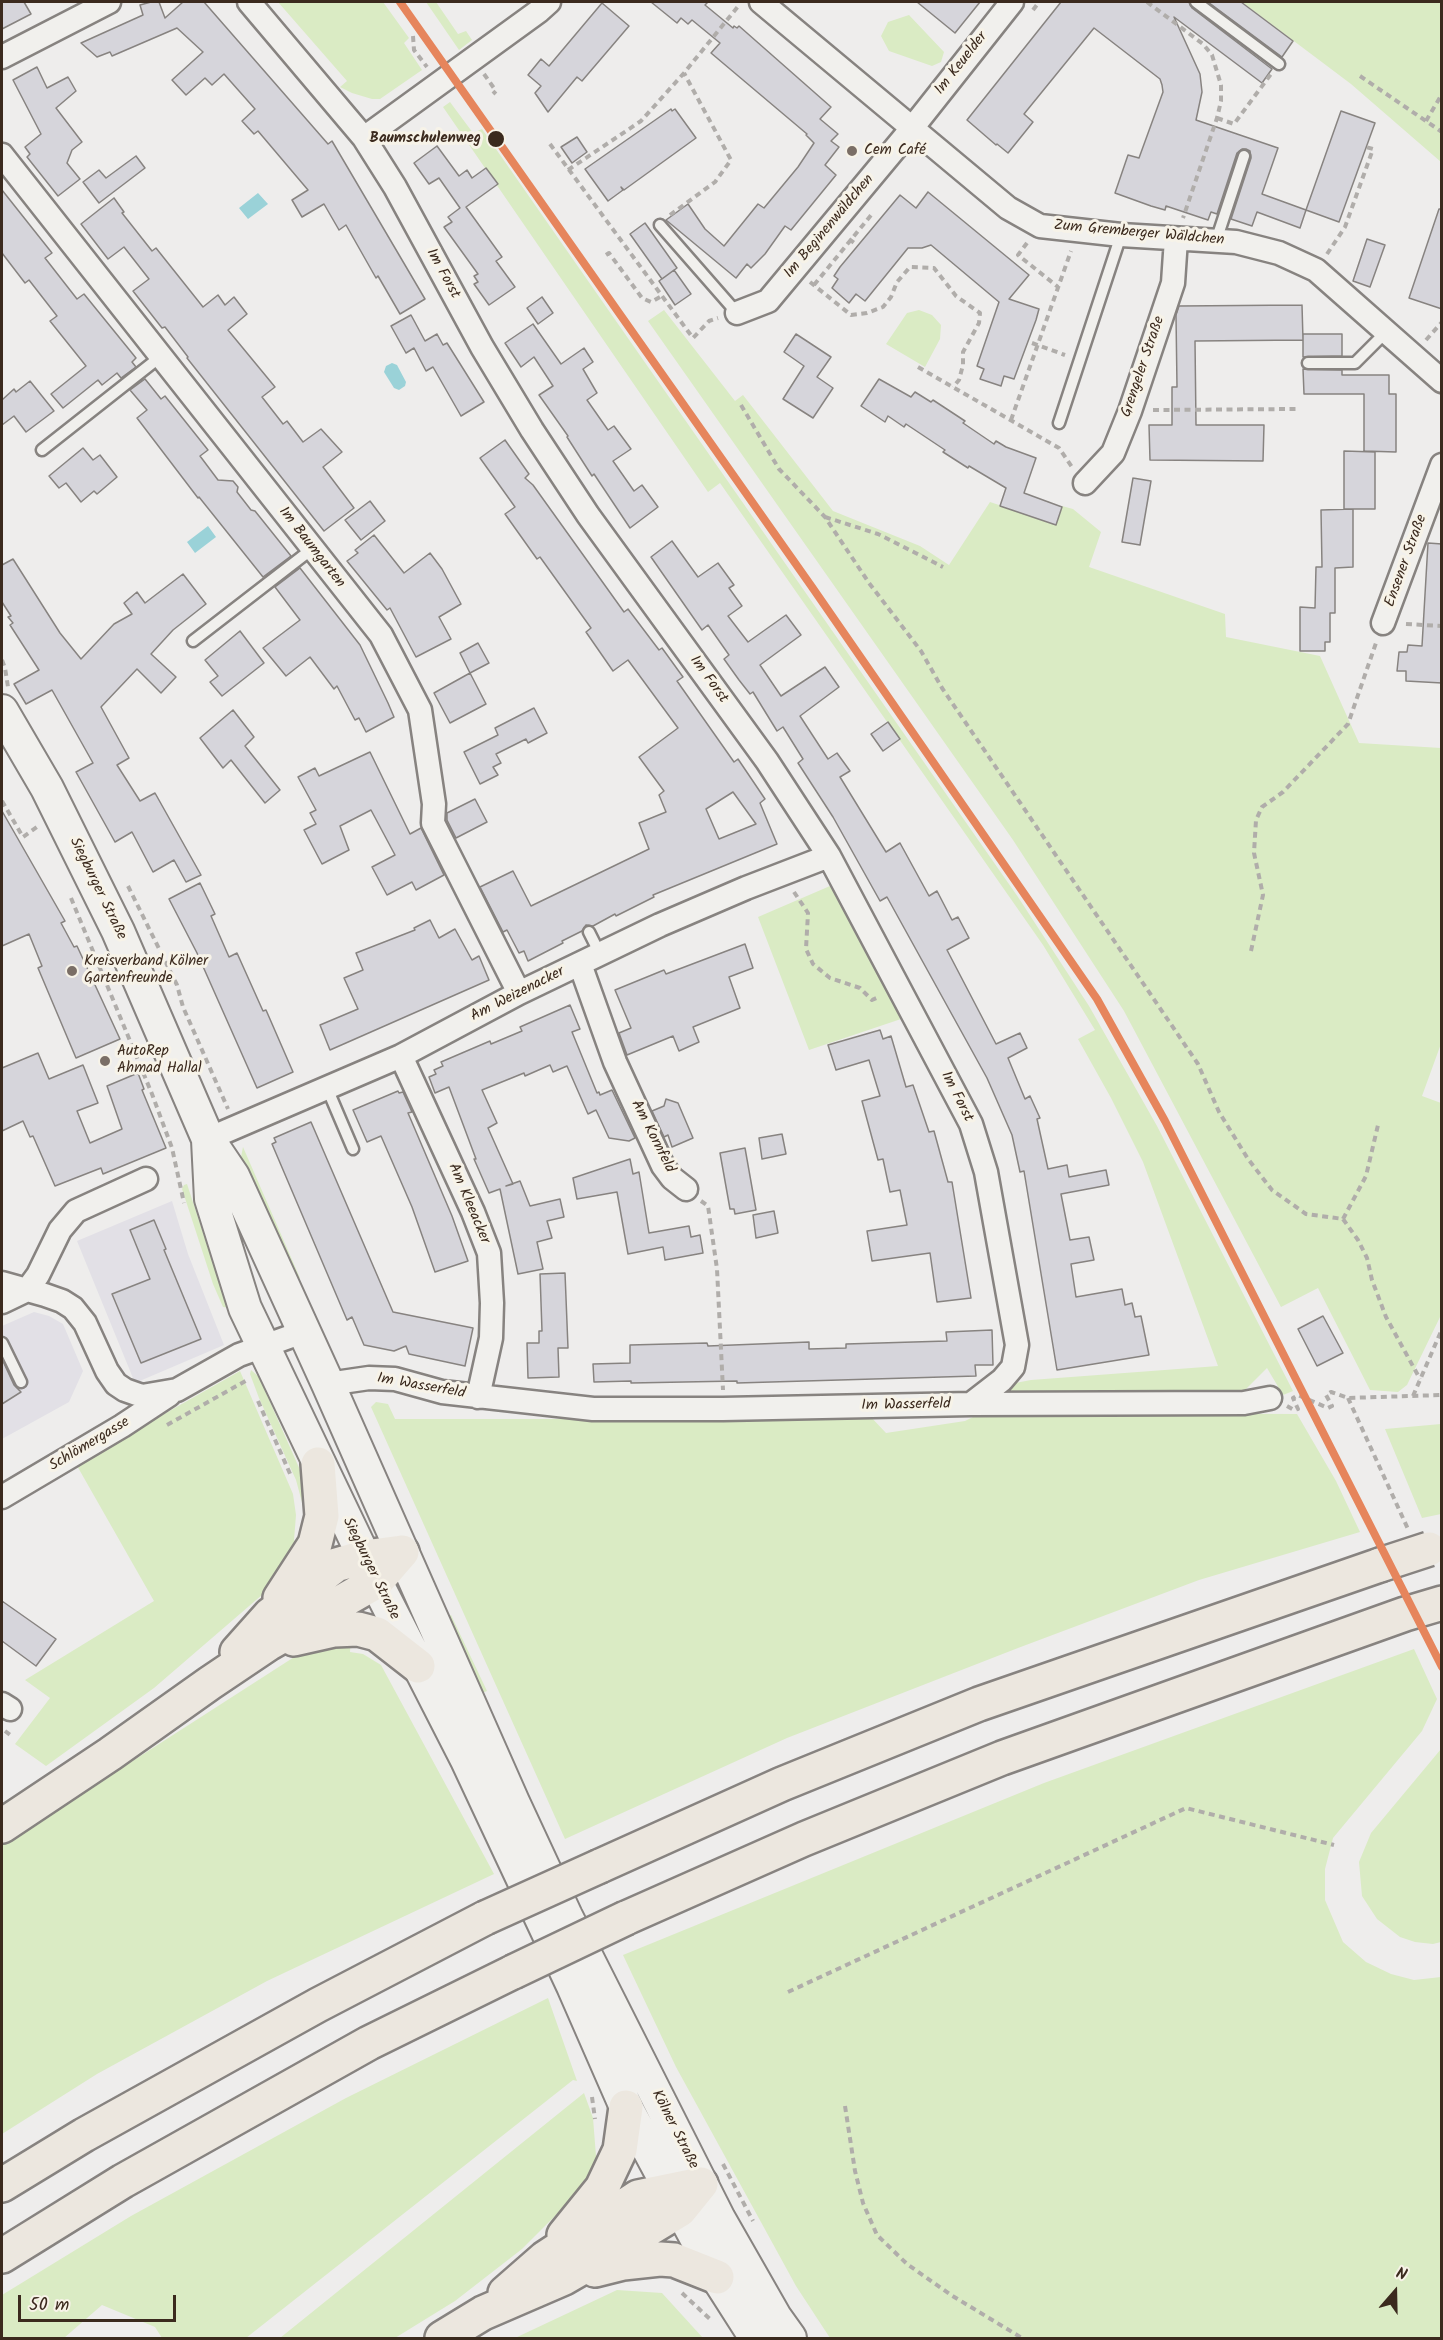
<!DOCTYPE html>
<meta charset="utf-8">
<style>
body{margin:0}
#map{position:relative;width:1443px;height:2340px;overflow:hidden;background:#eeedec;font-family:Kalam,sans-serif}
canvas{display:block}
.frame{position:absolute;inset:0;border:3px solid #3b2a1e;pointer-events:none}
.north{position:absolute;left:1365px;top:2262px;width:60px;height:60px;-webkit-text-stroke:4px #f7f3e8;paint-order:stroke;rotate:20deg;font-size:16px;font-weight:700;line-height:24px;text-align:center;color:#3b2a1e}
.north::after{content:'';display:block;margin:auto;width:21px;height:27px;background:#3b2a1e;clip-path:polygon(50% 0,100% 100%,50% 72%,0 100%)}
.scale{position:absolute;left:18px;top:2295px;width:158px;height:27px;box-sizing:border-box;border:3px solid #3b2a1e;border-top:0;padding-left:8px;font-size:18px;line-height:21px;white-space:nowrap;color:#3b2a1e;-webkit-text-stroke:4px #f7f3e8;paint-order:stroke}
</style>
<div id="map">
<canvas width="1443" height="2340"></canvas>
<div class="frame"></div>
<div class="north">N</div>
<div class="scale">50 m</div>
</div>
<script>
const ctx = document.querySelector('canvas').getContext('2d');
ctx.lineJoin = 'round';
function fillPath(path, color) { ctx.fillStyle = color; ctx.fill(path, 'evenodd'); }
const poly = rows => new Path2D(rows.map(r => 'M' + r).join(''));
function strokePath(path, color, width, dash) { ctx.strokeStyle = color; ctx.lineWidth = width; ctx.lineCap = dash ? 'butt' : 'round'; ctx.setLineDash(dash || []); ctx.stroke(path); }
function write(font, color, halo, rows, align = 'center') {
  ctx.font = font + ' Kalam,sans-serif'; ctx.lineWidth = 6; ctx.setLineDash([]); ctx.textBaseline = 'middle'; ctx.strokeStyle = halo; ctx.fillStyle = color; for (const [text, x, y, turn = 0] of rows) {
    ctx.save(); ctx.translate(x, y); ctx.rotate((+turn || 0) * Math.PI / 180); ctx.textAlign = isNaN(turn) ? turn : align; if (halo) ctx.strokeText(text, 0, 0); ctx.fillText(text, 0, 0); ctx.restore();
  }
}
fillPath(poly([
 [172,1201,188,1254,224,1345,135,1383,77,1241],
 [34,1312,49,1316,63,1324,83,1371,69,1402,2,1439,2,1326]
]), '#e2e0e6');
fillPath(poly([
 [278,2,383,2,409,38,404,43,422,70,380,99,372,99,352,93,340,87,347,81],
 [426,2,436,2,458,34,466,31,472,40,459,50],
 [1242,2,1441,2,1441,162,1351,84],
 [909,15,944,52,941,62,932,66,889,51,881,36,888,22],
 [450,102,473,133,482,129,1018,897,1089,1006,1157,1126,1293,1391,1283,1395,1267,1368,1242,1393,1009,1396,1010,1384,1031,1380,1218,1366,1143,1162,1111,1098,1078,1039,1095,1030,1043,945,720,483,708,492,443,107],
 [664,310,735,401,743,395,833,511,920,546,949,565,990,502,1056,524,1062,506,1073,509,1101,532,1089,567,1225,614,1226,637,1320,656,1359,743,1441,748,1442,1041,1422,1096,1441,1103,1441,1315,1407,1385,1398,1392,1370,1390,1318,1288,1281,1307,1124,1011,1013,840,648,321],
 [919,310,932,315,941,325,940,339,925,367,886,344,907,313],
 [830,886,901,1019,809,1050,758,917],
 [243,1147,300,1278,295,1281,241,1157],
 [187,1184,210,1254,230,1308,223,1307,213,1284,182,1189,184,1185],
 [251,1370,259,1377,304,1479,311,1505,303,1524,303,1506,296,1480,259,1398,250,1374],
 [240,1371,293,1494,296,1515,294,1540,301,1548,277,1582,154,1688,46,1766,15,1744,50,1698,25,1680,154,1601,76,1464],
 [376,1402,388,1404,395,1419,584,1419,869,1415,886,1433,965,1421,981,1413,1297,1414,1336,1481,1360,1532,1199,1580,1018,1648,787,1738,565,1839,371,1407],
 [1441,1424,1441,1514,1422,1518,1385,1429],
 [451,1615,487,1691,482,1693,447,1617],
 [351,1638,350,1652,363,1654,381,1665,494,1874,267,1981,97,2074,2,2134,2,1845,302,1652],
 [1414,1649,1437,1699,1422,1731,1333,1838,1325,1869,1325,1900,1343,1942,1366,1962,1391,1974,1414,1980,1441,1977,1441,2338,830,2338,796,2286,676,2067,623,1955,1044,1783],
 [1441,1749,1441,1942,1433,1944,1415,1942,1400,1937,1377,1919,1362,1896,1359,1862,1371,1833],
 [548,1998,577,2081,573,2080,246,2338,162,2338,155,2327,102,2305,64,2338,2,2338,2,2295,131,2216,346,2098],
 [584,2093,593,2118,596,2156,602,2165,588,2183,522,2249,455,2301,395,2338,280,2338],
 [617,2290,662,2293,703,2338,515,2338]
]), '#daebc4');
fillPath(poly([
 [258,193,268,204,248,219,239,208],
 [392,363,397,365,406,382,405,386,399,390,394,388,384,372,386,366],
 [208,526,216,537,195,553,187,542]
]), '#9ad2d8');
const building = poly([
 [2,2,24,2,31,14,2,29,2,2],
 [151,2,159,2,165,18,183,2,204,2,328,144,332,141,425,299,400,314,378,276,376,278,346,225,339,230,324,204,302,217,292,200,308,190,258,131,254,134,242,121,255,109,224,74,212,85,205,78,186,95,172,80,203,52,177,28,112,56,110,52,97,57,81,43,143,15,140,5,151,2],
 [651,2,708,2,705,5,733,28,734,26,737,28,739,26,831,107,820,119,838,134,831,141,839,147,825,165,836,175,791,230,785,226,765,254,751,268,747,264,736,278,666,220,688,204,705,229,724,246,758,204,764,208,798,167,814,143,806,135,807,134,711,53,720,43,692,20,688,24,681,18,677,23,651,2],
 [917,2,980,2,955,33,917,2],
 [1061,2,1189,2,1192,8,1272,69,1262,83,1174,17,1200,74,1202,92,1196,120,1278,148,1262,194,1306,210,1341,111,1375,123,1339,222,1306,210,1300,228,1257,212,1252,226,1231,219,1251,158,1250,151,1246,149,1242,149,1237,153,1217,214,1211,212,1208,220,1166,206,1165,210,1151,206,1115,193,1128,155,1139,158,1163,92,1162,85,1160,79,1094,28,1024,114,1033,122,1008,153,997,144,996,145,967,120,1061,2],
 [1208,2,1241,2,1293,41,1282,57,1208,2],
 [602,3,629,26,582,81,577,77,548,112,535,93,541,86,528,75,541,59,549,66,602,3],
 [37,67,47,88,68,77,76,91,56,108,82,142,72,150,67,163,80,179,58,196,27,157,30,154,25,147,41,134,13,80,37,67],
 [671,109,672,111,675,109,696,138,624,190,621,187,623,190,608,201,585,169,671,109],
 [577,137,587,152,572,163,561,147,577,137],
 [437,146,459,176,467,170,472,178,486,168,498,184,466,207,502,257,496,261,515,287,489,305,474,284,478,282,474,276,478,274,444,227,452,222,448,217,460,208,439,178,429,184,414,163,437,146],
 [136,156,145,168,99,203,83,182,99,170,106,178,136,156],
 [2,190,52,253,45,258,77,299,84,294,136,358,132,362,136,367,121,378,117,373,102,385,98,380,63,408,51,394,86,366,50,321,57,316,29,280,25,283,2,253,2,190],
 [928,192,1029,275,1009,299,1039,309,1036,320,1014,379,1004,376,1001,386,980,379,984,369,977,366,999,302,931,245,922,248,908,248,865,301,856,294,849,303,832,288,838,279,834,276,840,267,900,195,916,208,928,192],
 [114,198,124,212,122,213,152,251,156,248,203,307,218,295,225,305,234,297,247,314,228,330,275,387,262,397,283,424,287,421,303,442,321,429,342,452,323,467,354,508,324,531,187,358,188,357,165,327,162,328,133,291,149,279,124,247,108,259,81,224,114,198],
 [1439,209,1442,209,1442,309,1409,298,1439,209],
 [645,223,677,268,662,279,630,234,645,223],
 [1367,239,1385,245,1370,287,1353,281,1367,239],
 [674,270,691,294,675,305,659,281,674,270],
 [542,297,553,313,538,324,527,308,542,297],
 [1302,305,1303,340,1195,341,1196,425,1264,425,1263,461,1150,460,1149,425,1172,425,1172,387,1177,387,1176,315,1179,306,1302,305],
 [411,315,425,341,437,334,443,345,447,343,484,402,461,416,433,367,426,371,414,348,406,353,391,326,411,315],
 [533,324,561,364,584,348,593,362,583,369,597,393,587,400,608,430,614,426,631,449,613,461,634,491,642,485,658,507,630,528,594,474,592,476,567,437,568,436,539,395,553,386,534,357,521,367,505,343,533,324],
 [796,334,831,357,817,377,833,388,813,418,783,399,804,366,784,352,796,334],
 [1303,334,1342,334,1342,356,1303,357,1303,334],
 [1303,369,1342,370,1342,375,1389,375,1389,394,1396,394,1396,452,1364,451,1364,394,1304,394,1303,369],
 [145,379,161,399,165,396,208,450,200,456,218,480,233,481,238,487,237,492,251,510,255,511,291,556,263,577,199,497,198,498,137,418,147,410,130,390,145,379],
 [879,379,911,397,915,392,931,402,933,400,965,421,963,423,994,444,996,441,1006,447,1036,458,1024,493,1062,507,1056,525,1000,506,1006,488,969,466,968,468,943,452,945,450,906,424,904,427,888,416,885,422,861,406,879,379],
 [30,381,54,411,26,432,14,416,2,425,2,400,14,389,16,392,30,381],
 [505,440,529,474,525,478,533,485,624,612,628,609,659,650,662,648,683,677,677,681,734,762,738,759,765,799,760,803,777,844,653,895,654,897,616,916,615,914,593,926,586,925,582,931,562,941,563,943,528,961,524,951,519,953,507,930,503,932,480,887,513,871,531,906,649,849,639,823,666,812,659,795,664,791,639,757,678,728,628,660,613,671,586,632,591,628,540,557,537,559,505,514,515,507,480,458,505,440],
 [733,792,756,824,719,839,706,809,733,792],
 [83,448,93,460,100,455,117,477,97,494,94,491,81,502,66,483,59,488,49,476,83,448],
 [1344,451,1375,452,1375,509,1344,509,1344,451],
 [1133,478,1151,481,1140,545,1122,542,1133,478],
 [370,501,385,521,361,540,345,520,370,501],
 [1353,509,1353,567,1335,568,1335,613,1330,613,1330,642,1325,642,1325,651,1300,651,1300,607,1315,608,1316,567,1322,567,1321,510,1353,509],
 [374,535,404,573,430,553,442,569,461,604,439,617,451,639,416,657,390,608,387,610,347,561,358,553,355,550,374,535],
 [672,541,698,577,718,563,734,585,729,588,742,606,728,616,748,642,786,615,801,635,760,665,781,696,825,667,839,687,800,716,828,759,837,753,850,771,840,777,886,852,900,843,929,896,937,891,952,920,958,917,969,938,947,950,996,1044,1020,1033,1027,1048,1008,1058,1025,1099,1030,1096,1040,1118,1037,1119,1048,1169,1067,1165,1069,1177,1106,1170,1109,1185,1061,1194,1070,1240,1089,1237,1094,1260,1071,1264,1076,1297,1122,1289,1125,1305,1132,1303,1135,1317,1141,1316,1149,1355,1057,1370,1024,1171,1020,1172,1012,1135,987,1078,887,897,880,901,833,817,798,763,803,759,783,727,777,731,753,692,750,694,739,680,724,659,729,655,708,625,702,630,651,557,672,541],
 [1428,543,1442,544,1442,683,1406,681,1406,671,1397,671,1399,652,1407,652,1408,645,1422,646,1428,543],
 [13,559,60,633,81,659,114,624,132,614,124,603,137,592,145,603,183,574,206,604,173,630,151,654,176,677,161,693,137,669,101,707,129,758,117,765,140,801,155,793,201,875,186,882,174,860,153,872,132,832,115,842,76,772,93,763,52,690,26,704,14,684,39,670,10,625,13,623,8,617,11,616,2,602,2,565,13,559],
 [300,568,360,645,388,703,394,717,366,732,359,718,355,720,337,686,334,689,310,657,286,676,263,648,300,620,275,587,300,568],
 [240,631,264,663,222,696,210,682,218,676,205,660,240,631],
 [478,643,489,663,470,673,460,653,478,643],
 [470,673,486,704,450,723,434,693,470,673],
 [534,708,547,733,528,743,526,739,496,754,501,763,493,767,498,775,480,784,464,752,498,735,495,728,534,708],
 [233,710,254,737,245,746,280,790,265,803,231,760,223,768,200,738,233,710],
 [888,722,900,739,883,751,871,734,888,722],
 [370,752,410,834,421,828,444,875,416,890,412,882,387,895,372,867,395,855,371,810,340,826,349,850,322,864,304,830,316,824,310,813,316,810,298,777,315,768,319,776,370,752],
 [475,799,487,822,456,838,447,820,447,813,475,799],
 [2,811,65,921,61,923,74,947,77,946,120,1039,76,1058,38,968,42,966,29,934,2,946,2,811],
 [200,883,215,914,211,916,229,957,237,953,263,1011,266,1010,293,1072,257,1088,197,953,169,899,200,883],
 [430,920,439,938,455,929,472,960,479,956,489,980,330,1050,320,1025,358,1009,344,978,363,970,356,953,415,930,414,928,430,920],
 [745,944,753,968,729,977,740,1008,693,1027,699,1042,679,1051,673,1036,627,1055,619,1033,631,1028,615,990,664,970,666,974,745,944],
 [570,1005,580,1029,572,1032,597,1093,599,1092,600,1095,612,1090,635,1138,629,1141,609,1138,596,1110,588,1114,567,1066,553,1072,550,1065,525,1076,524,1073,482,1090,497,1123,488,1128,513,1184,506,1186,520,1181,530,1206,560,1199,564,1217,547,1221,552,1238,537,1242,543,1269,518,1274,500,1189,489,1193,474,1159,476,1159,449,1087,435,1093,429,1077,436,1074,434,1070,443,1066,441,1062,490,1041,491,1044,522,1031,520,1027,570,1005],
 [880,1030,883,1039,891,1036,906,1087,913,1085,929,1132,934,1131,948,1182,952,1182,971,1298,937,1302,930,1253,872,1261,867,1231,907,1225,900,1190,890,1192,883,1159,878,1160,862,1101,880,1096,869,1060,836,1070,828,1045,880,1030],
 [38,1053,49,1079,83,1065,98,1103,77,1111,90,1143,122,1129,107,1086,138,1073,144,1089,142,1090,166,1148,103,1174,101,1168,55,1186,33,1136,30,1137,23,1121,2,1131,2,1068,38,1053],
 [398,1091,399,1093,403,1092,412,1112,408,1113,452,1216,468,1261,435,1272,412,1207,381,1136,367,1142,353,1110,398,1091],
 [666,1099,678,1103,693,1138,672,1147,668,1135,664,1137,652,1111,664,1106,666,1099],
 [311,1122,393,1312,473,1328,465,1366,409,1354,406,1346,394,1351,364,1345,352,1317,347,1320,272,1144,276,1142,274,1138,311,1122],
 [782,1134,786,1154,762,1159,759,1138,782,1134],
 [745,1148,756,1210,735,1214,734,1209,730,1209,720,1153,745,1148],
 [630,1159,633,1174,639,1172,649,1233,689,1226,691,1237,700,1235,703,1253,665,1260,663,1247,628,1254,617,1192,577,1199,573,1178,630,1159],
 [774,1211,778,1233,756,1238,753,1215,774,1211],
 [154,1220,166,1249,164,1250,201,1339,141,1363,112,1294,150,1279,130,1230,154,1220],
 [565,1273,568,1348,558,1348,559,1377,528,1378,527,1343,539,1343,539,1331,542,1331,540,1274,565,1273],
 [1323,1316,1343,1353,1317,1366,1298,1329,1323,1316],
 [992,1330,993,1365,975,1365,976,1376,737,1383,737,1381,631,1383,631,1381,594,1382,593,1364,630,1363,630,1345,707,1343,708,1346,809,1342,809,1349,846,1348,846,1344,947,1341,946,1332,992,1330],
 [2,1359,14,1385,21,1392,2,1404,2,1359],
 [2,1601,56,1639,36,1666,2,1641,2,1601]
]);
fillPath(building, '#d6d5db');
strokePath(building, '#878380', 1.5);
const lane = poly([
 [1196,2,1279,64],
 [660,225,737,313],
 [1216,241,1244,156],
 [1308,363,1355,363,1386,332],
 [1059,423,1121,235],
 [42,450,160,357],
 [193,641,312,549],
 [589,932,600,954],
 [327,1088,353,1149],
 [2,1343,21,1382]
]);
const street = poly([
 [249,2,364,138,395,187,482,347,532,430,588,515,767,761,829,856,971,1124,986,1172,1017,1345,1013,1367,1002,1380,971,1404],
 [761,2,1008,208,1040,226,1121,235,1236,242,1279,253,1316,270,1442,381],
 [2,57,109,2],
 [364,138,539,11,549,2],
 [2,155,381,635,420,710,434,804,433,823,519,993],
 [737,313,768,301,913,127,1012,2],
 [1085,483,1113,453,1130,411,1173,283,1176,239],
 [1383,623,1442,465],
 [580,964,615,1062,663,1166,672,1178,686,1189],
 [401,1056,473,1212,489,1253,492,1303,491,1338,478,1397],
 [208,1139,401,1056,519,993,660,925,746,888,829,856],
 [2,1283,45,1295,62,1301,73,1308,85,1323,107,1371,116,1384,125,1390,142,1396,177,1390,239,1355,303,1332],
 [2,1302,27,1290,38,1275,60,1230,76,1211,146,1179],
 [328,1384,369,1378,395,1379,442,1392,593,1409,723,1409,971,1404,1244,1403,1270,1398],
 [2,1497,122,1426,169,1395],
 [2,1704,10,1709]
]);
const secondary = poly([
 [2,711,47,788,118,931,208,1139,233,1176,328,1384,513,1802,566,1916,719,2219,775,2317,790,2338],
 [208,1140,211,1199,245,1308,376,1582,467,1760,573,1986,626,2107,717,2277,756,2338]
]);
const highway = poly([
 [280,1598,315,1544,322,1516,318,1464],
 [294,1639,334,1630,358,1629,377,1634,418,1666],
 [237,1652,270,1615,336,1565,364,1557,402,1552],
 [2,1826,110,1754,210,1683,268,1644,376,1582,402,1552],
 [600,1866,782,1784,979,1704,1380,1565],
 [626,1918,804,1839,1002,1758,1405,1614,1442,1603],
 [2,2185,84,2135,318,2005,485,1918],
 [564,2235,602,2188,620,2150,626,2107],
 [2,2256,123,2181,369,2043,513,1972],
 [595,2270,623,2263,660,2259,674,2260,717,2277],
 [505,2293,545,2258,638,2197,701,2184],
 [442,2338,483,2313,564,2278,652,2227,680,2210,701,2184]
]);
strokePath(lane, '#878380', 15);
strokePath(street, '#878380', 27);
strokePath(secondary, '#878380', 36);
strokePath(highway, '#878380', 38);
strokePath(poly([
 [1147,2,1203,44,1212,55,1221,85,1221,101,1217,118,1183,218],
 [1033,10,1039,2],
 [413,36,414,50,427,67],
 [484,74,496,91,493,94],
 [1360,76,1442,132],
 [1217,118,1234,124,1271,74],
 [1426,121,1442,94],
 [550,144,693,338,709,321,718,318],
 [568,170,641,121,684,73,740,4],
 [670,215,715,182,731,160,684,73],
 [849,239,857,245],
 [1027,243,1018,255,1058,287],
 [1327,254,1345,227,1373,149,1366,147],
 [606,255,609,253,642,298,651,302,660,297],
 [810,282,851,315,867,313,883,307,891,297,897,282,910,267,934,268,956,296,980,313,979,323,963,352,963,365,959,380,953,387],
 [814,285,872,214],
 [1426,340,1442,322],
 [1032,343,1065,355],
 [918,367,1059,448,1072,467],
 [741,405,779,469,825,517,869,583,921,651,942,688,1198,1064,1219,1112,1248,1159,1272,1190,1306,1214,1343,1219,1366,1176,1378,1125],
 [1153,410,1296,409],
 [1011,420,1071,251],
 [825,517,878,534,943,567],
 [1406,624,1442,626],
 [2,660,5,668,8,687],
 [2,801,23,837,37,827],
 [128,886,177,985,183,1007,228,1109],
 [794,892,808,913,806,949,813,964,830,978,860,988,872,1000,879,997],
 [71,898,152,1094,172,1148,184,1203],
 [1251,951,1263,895,1254,853,1256,820,1262,807,1283,792,1348,724,1377,640],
 [701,1201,708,1206,717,1269,723,1390],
 [1343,1219,1358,1240,1367,1258,1372,1280,1386,1317,1420,1379],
 [1413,1396,1442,1329],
 [1348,1398,1408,1529],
 [258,1401,291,1476],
 [1287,1406,1294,1410,1298,1409,1293,1398,1298,1395,1328,1408,1332,1406,1326,1395,1331,1392,1348,1398,1442,1395],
 [167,1425,249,1379],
 [5,1731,13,1737],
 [788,1992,1186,1808,1334,1845],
 [592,2097,595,2119],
 [845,2106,855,2171,863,2203,877,2235,907,2264,951,2295,1022,2338],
 [723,2164,753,2221],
 [682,2293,712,2321]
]), '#b0adaa', 4, [6, 4.5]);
strokePath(lane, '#f1f0ed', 10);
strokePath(street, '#f1f0ed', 22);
strokePath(secondary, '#f1f0ed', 32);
strokePath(highway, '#ece7df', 33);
const highwayBridge = poly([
 [1380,1565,1429,1549],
 [485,1918,600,1866],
 [513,1972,626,1918]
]);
strokePath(highwayBridge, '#878380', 38, []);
strokePath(highwayBridge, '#ece7df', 33);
strokePath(poly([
 [400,2,812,587,1097,999,1165,1121,1442,1667]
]), '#e6855c', 8);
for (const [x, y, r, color] of [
 [496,139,9,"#3b2a1e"],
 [852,151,6,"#7a6e66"],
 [72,971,6,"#7a6e66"],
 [105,1061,6,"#7a6e66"]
]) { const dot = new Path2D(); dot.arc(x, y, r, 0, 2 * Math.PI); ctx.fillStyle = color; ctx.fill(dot); strokePath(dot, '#f7f3e8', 2); }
write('15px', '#3b2a1e', '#f7f3e8', [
 ["Im Keuelder",962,64,-52],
 ["Im Beginenwäldchen",830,227,-50],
 ["Zum Gremberger Wäldchen",1139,234,5],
 ["Im Forst",442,274,61],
 ["Grengeler Straße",1144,367,-71],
 ["Im Baumgarten",311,548,52],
 ["Ensener Straße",1407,561,-70],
 ["Im Forst",708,680,54],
 ["Siegburger Straße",97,889,64],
 ["Am Weizenacker",518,995,-27],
 ["Im Forst",956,1097,63],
 ["Am Kornfeld",652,1137,63],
 ["Am Kleeacker",468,1204,67],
 ["Im Wasserfeld",421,1387,10],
 ["Im Wasserfeld",906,1406,-1],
 ["Schlömergasse",90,1445,-31],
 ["Siegburger Straße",370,1569,64],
 ["Kölner Straße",674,2130,63]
]);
write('bold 15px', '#3b2a1e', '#f7f3e8', [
 ["Baumschulenweg",481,139]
], 'right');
write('15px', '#3b2a1e', '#f7f3e8', [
 ["Cem Café",864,151],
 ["Kreisverband Kölner",84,962],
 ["Gartenfreunde",84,979],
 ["AutoRep",117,1052],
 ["Ahmad Hallal",117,1069]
], 'left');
</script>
